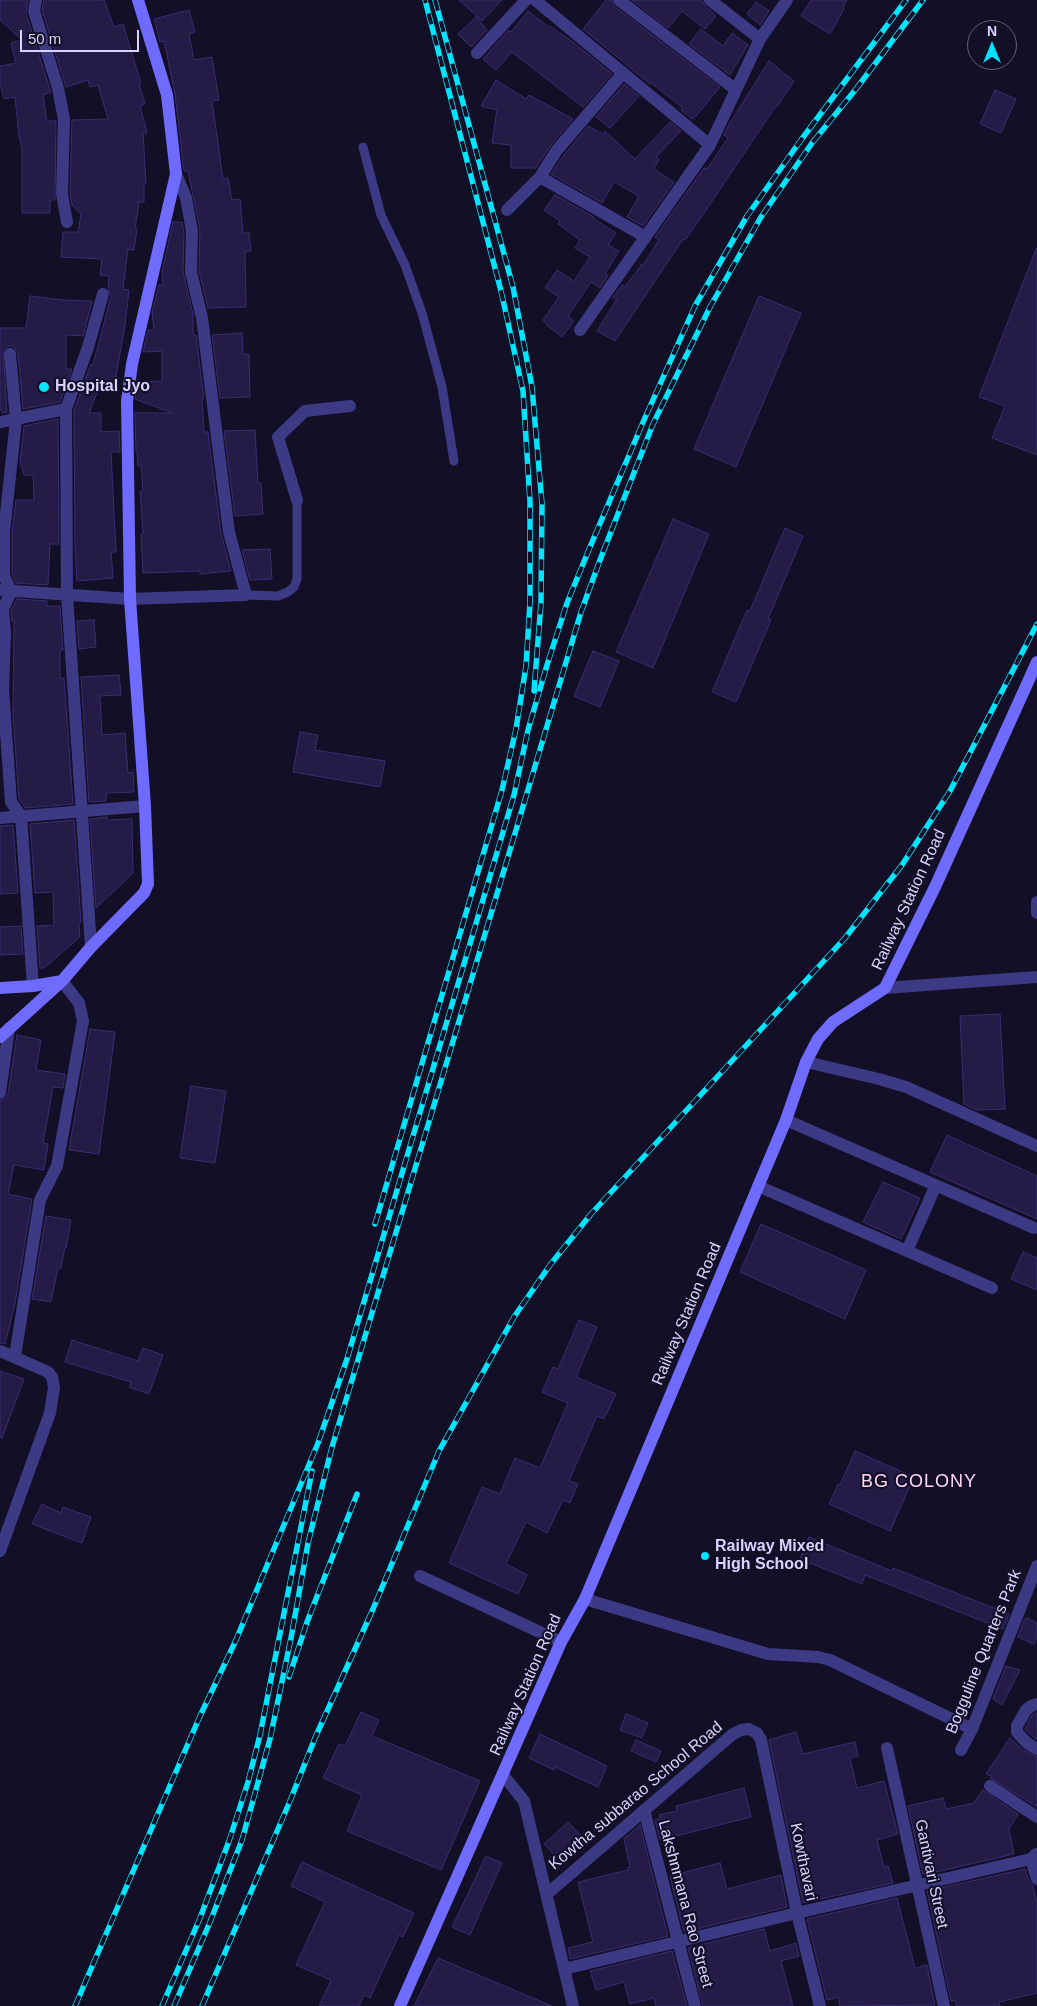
<!DOCTYPE html>
<style>
body{margin:0}
#map{position:relative;width:1037px;height:2006px;overflow:hidden;background:#130f26;font-family:Helvetica,sans-serif}
canvas{display:block}
.north{position:absolute;left:967px;top:20px;width:50px;height:50px;box-sizing:border-box;background:#130f26;border:1px solid #625e7d;border-radius:50%;rotate:0deg;font-size:14px;font-weight:700;line-height:20px;text-align:center;color:#d9d4ff}
.north::after{content:'';display:block;margin:auto;width:18px;height:22px;background:#00e5ff;clip-path:polygon(50% 0,100% 100%,50% 72%,0 100%)}
.scale{position:absolute;left:20px;top:30px;width:119px;height:22px;box-sizing:border-box;border:2px solid #d9d4ff;border-top:0;padding-left:6px;font-size:15px;line-height:18px;white-space:nowrap;color:#d9d4ff;-webkit-text-stroke:4px #130f26;paint-order:stroke}
</style>
<div id="map">
<canvas width="1037" height="2006"></canvas>
<div class="north">N</div>
<div class="scale">50 m</div>
</div>
<script>
const ctx = document.querySelector('canvas').getContext('2d');
ctx.lineJoin = 'round';
function fillPath(path, color) { ctx.fillStyle = color; ctx.fill(path, 'evenodd'); }
const poly = rows => new Path2D(rows.map(r => 'M' + r).join(''));
function strokePath(path, color, width, dash) { ctx.strokeStyle = color; ctx.lineWidth = width; ctx.lineCap = dash ? 'butt' : 'round'; ctx.setLineDash(dash || []); ctx.stroke(path); }
function write(font, color, halo, rows, align = 'center') {
  ctx.font = font + ' Helvetica,sans-serif'; ctx.lineWidth = 4; ctx.setLineDash([]); ctx.textBaseline = 'middle'; ctx.strokeStyle = halo; ctx.fillStyle = color; for (const [text, x, y, turn = 0] of rows) {
    ctx.save(); ctx.translate(x, y); ctx.rotate((+turn || 0) * Math.PI / 180); ctx.textAlign = isNaN(turn) ? turn : align; if (halo) ctx.strokeText(text, 0, 0); ctx.fillText(text, 0, 0); ctx.restore();
  }
}
const building = poly([
 [0,0,28,0,26,13,50,90,51,92,43,95,47,121,56,121,55,200,50,200,50,213,22,213,22,149,19,136,15,97,4,99,0,83,0,66,16,63,11,43,22,40,0,20,0,0],
 [44,0,104,0,114,27,123,24,141,83,139,84,145,104,140,106,147,133,143,133,146,184,144,184,144,202,139,202,135,229,137,229,134,250,128,249,123,289,129,290,125,325,116,376,111,388,100,385,89,413,101,413,101,432,119,431,120,452,111,452,116,552,111,552,113,578,77,581,75,547,74,410,91,364,93,365,111,296,108,288,109,276,100,275,102,259,61,257,63,232,78,232,81,214,72,205,70,193,72,120,108,119,98,85,90,87,88,80,66,87,42,10,44,0],
 [459,0,502,0,482,21,459,0],
 [606,0,611,0,614,6,720,87,696,116,692,119,681,110,683,108,651,83,650,84,583,29,606,0],
 [632,0,702,0,705,6,716,16,705,29,682,11,668,28,632,0],
 [811,0,847,0,843,7,844,9,830,34,801,16,811,0],
 [756,2,769,11,760,25,747,14,756,2],
 [189,10,195,32,189,34,194,60,212,57,219,100,212,101,223,179,228,178,232,200,240,199,243,233,249,233,251,251,245,252,246,307,208,308,199,271,200,230,188,171,184,171,175,94,164,41,160,42,154,19,189,10],
 [528,11,549,27,550,26,573,42,612,74,583,107,512,52,496,70,483,59,509,30,511,32,528,11],
 [476,17,487,30,471,47,458,34,476,17],
 [701,29,723,46,732,33,748,45,730,75,689,44,701,29],
 [769,61,794,81,777,107,776,106,700,219,685,240,683,239,615,341,597,331,617,299,613,297,622,285,625,287,642,264,643,265,659,240,655,237,704,168,707,169,728,138,724,135,728,126,769,61],
 [496,80,526,99,529,95,573,119,551,145,536,168,511,168,511,145,492,143,497,110,481,106,496,80],
 [624,84,639,96,610,128,596,117,624,84],
 [995,90,1016,99,1001,133,980,124,995,90],
 [670,122,681,131,656,157,659,159,654,169,674,182,643,226,627,217,639,196,614,182,602,203,551,174,564,155,588,126,603,134,605,131,635,159,670,122],
 [555,195,594,217,594,219,616,233,608,245,619,251,605,274,608,276,600,288,591,282,568,316,574,321,562,337,549,327,543,320,559,297,545,288,557,270,574,281,590,257,575,248,580,240,558,224,560,221,544,210,555,195],
 [173,222,182,222,184,232,183,272,193,314,193,335,196,335,204,398,202,399,204,432,208,432,221,533,231,571,200,574,200,571,143,573,141,534,143,534,140,491,143,491,141,466,138,466,137,451,136,451,135,413,172,413,135,399,138,382,162,381,162,351,143,352,148,330,154,330,152,312,159,285,163,285,162,272,173,222],
 [1036,249,1037,249,1037,455,992,438,1005,406,979,397,1036,249],
 [30,296,63,300,92,301,83,336,66,335,66,369,72,369,60,402,23,409,18,353,13,346,9,346,3,350,7,412,2,413,0,408,0,328,26,328,30,296],
 [759,296,801,313,736,467,694,449,759,296],
 [242,333,243,354,249,354,250,397,220,398,212,335,242,333],
 [58,419,59,544,50,544,48,585,16,583,12,573,12,532,16,500,34,500,33,475,24,475,20,462,24,426,58,419],
 [255,430,258,483,261,483,263,514,235,516,224,431,255,430],
 [673,519,709,534,653,668,616,652,673,519],
 [785,528,803,536,768,619,771,620,736,702,712,692,747,610,750,611,785,528],
 [270,549,272,579,250,580,242,550,270,549],
 [17,599,47,601,47,606,60,606,63,650,60,650,60,678,64,678,73,804,25,808,19,799,13,714,14,621,12,621,11,610,17,599],
 [94,620,96,647,79,649,77,621,94,620],
 [593,651,619,661,600,707,574,696,593,651],
 [119,675,121,695,100,696,102,735,125,733,128,773,133,772,134,792,106,793,106,801,89,802,81,677,119,675],
 [300,732,318,735,315,750,385,761,380,787,293,772,300,732],
 [107,817,107,820,132,819,133,873,96,908,90,819,107,817],
 [74,820,81,922,79,924,80,937,44,968,40,968,37,926,54,925,53,892,35,893,30,824,74,820],
 [13,825,18,893,0,894,0,826,13,825],
 [21,926,23,954,0,955,0,927,21,926],
 [1000,1014,1005,1109,977,1110,964,1104,960,1016,1000,1014],
 [90,1029,115,1032,99,1154,69,1150,90,1029],
 [17,1035,41,1040,36,1070,65,1074,63,1088,53,1087,43,1143,48,1144,44,1170,14,1165,8,1194,32,1199,15,1304,5,1344,0,1343,0,1101,6,1098,8,1094,17,1035],
 [191,1086,226,1091,215,1163,180,1158,191,1086],
 [947,1135,1037,1176,1037,1219,930,1172,947,1135],
 [883,1182,920,1198,901,1239,863,1222,883,1182],
 [46,1216,71,1220,66,1248,65,1247,61,1268,58,1268,51,1302,32,1299,46,1216],
 [761,1224,866,1270,845,1319,740,1272,761,1224],
 [1023,1252,1037,1258,1037,1290,1011,1279,1023,1252],
 [579,1320,597,1327,576,1377,616,1394,604,1419,597,1416,569,1481,578,1484,570,1503,563,1500,547,1533,526,1522,506,1564,527,1575,518,1594,449,1563,482,1487,500,1494,515,1458,540,1468,568,1403,542,1392,553,1367,558,1369,579,1320],
 [72,1340,138,1361,143,1348,163,1355,149,1394,129,1387,131,1382,65,1362,72,1340],
 [0,1371,24,1379,2,1438,0,1437,0,1371],
 [855,1451,914,1477,890,1531,829,1504,838,1484,840,1485,855,1451],
 [42,1504,61,1513,63,1507,91,1517,82,1543,32,1524,42,1504],
 [809,1537,892,1571,893,1568,1009,1614,1003,1629,865,1575,862,1584,800,1559,809,1537],
 [1027,1618,1037,1623,1037,1637,1034,1644,1018,1637,1024,1620,1027,1618],
 [1006,1666,1020,1670,1002,1705,993,1699,1006,1666],
 [361,1712,379,1720,372,1736,480,1781,441,1870,347,1831,362,1795,323,1778,339,1744,345,1746,361,1712],
 [1037,1713,1037,1740,1025,1729,1032,1715,1037,1713],
 [626,1714,648,1723,642,1738,620,1730,626,1714],
 [796,1732,803,1754,855,1742,858,1756,850,1758,857,1788,884,1781,898,1834,877,1840,884,1867,888,1866,893,1883,803,1903,769,1740,796,1732],
 [540,1734,607,1766,598,1787,555,1767,554,1770,529,1758,540,1734],
 [1010,1738,1023,1750,1037,1757,1037,1807,990,1778,991,1776,986,1774,1010,1738],
 [636,1740,661,1751,656,1762,631,1751,636,1740],
 [744,1788,751,1817,660,1840,655,1820,660,1818,659,1815,677,1811,676,1806,744,1788],
 [983,1790,1018,1814,1009,1829,1014,1854,923,1875,908,1806,943,1798,946,1809,974,1803,983,1790],
 [568,1822,586,1841,563,1864,544,1844,568,1822],
 [640,1825,668,1936,570,1959,568,1948,593,1942,578,1882,628,1870,627,1868,630,1867,624,1839,640,1825],
 [486,1856,502,1863,470,1935,452,1927,486,1856],
 [302,1862,414,1913,403,1937,399,1935,370,1998,364,1995,359,2006,319,2006,331,1980,296,1965,325,1902,291,1886,302,1862],
 [720,1863,727,1889,781,1875,787,1907,684,1932,670,1876,720,1863],
 [1025,1869,1029,1881,1033,1886,1037,1902,1037,1993,999,2002,1000,2006,957,2006,955,2000,951,2001,927,1891,1025,1869],
 [897,1898,915,1968,927,1965,935,2005,840,2006,838,1997,827,2000,807,1919,897,1898],
 [764,1929,770,1951,796,1943,799,1956,781,1961,793,2006,703,2006,688,1948,764,1929],
 [672,1951,687,2006,656,2006,654,1998,630,2004,624,1982,596,1990,590,1971,672,1951],
 [438,1958,552,2006,414,2006,438,1958]
]);
fillPath(building, '#241b47');
strokePath(building, '#3b2d73', 1);
strokePath(poly([
 [363,147,381,215,405,265,422,313,442,387,454,461],
 [246,595,278,596,288,592,294,587,297,579,297,500]
]), '#3d3a85', 9);
strokePath(poly([
 [36,0,34,11,58,88,64,119,62,194,67,222],
 [535,0,710,145,760,39,787,0],
 [619,0,735,89],
 [710,0,760,39],
 [477,53,526,0],
 [540,177,644,236],
 [507,210,540,177,557,150,623,73],
 [580,330,710,145],
 [10,354,16,420,4,532,4,575,11,592,3,609,5,633,3,690,11,802,21,816,33,986],
 [0,422,66,409],
 [297,500,278,437,305,411,350,406],
 [0,590,130,599,246,595,229,532,202,318,191,272,192,231,186,198,176,174],
 [0,818,145,806],
 [1037,902,1037,913],
 [91,947,67,595,66,409,88,347,103,294],
 [885,988,1037,977],
 [806,1062,879,1079,906,1087,1037,1146],
 [0,1093,9,1028],
 [786,1120,1034,1228],
 [758,1186,992,1288],
 [907,1251,936,1185],
 [0,1351,48,1372,52,1377,54,1387,50,1413,0,1551],
 [15,1356,40,1200,57,1166,83,1021,79,1003,62,981],
 [420,1576,561,1642],
 [585,1599,768,1654,818,1657,830,1660,972,1729],
 [1037,1704,1031,1706,1026,1710,1017,1726,1017,1732,1027,1743,1037,1749],
 [887,1748,944,2006],
 [961,1750,972,1729,1037,1566],
 [503,1775,524,1801,573,2006],
 [990,1786,1037,1817],
 [644,1810,695,2006],
 [1036,1854,1031,1859,1037,1879],
 [547,1894,733,1734,741,1730,749,1729,757,1733,761,1740,797,1913,820,2006],
 [564,1969,797,1913,1031,1859]
]), '#3d3a85', 12);
strokePath(poly([
 [0,988,33,986,62,981],
 [0,1037,62,981,91,947,144,893,148,884,145,806,130,599,127,401,132,364,176,174,167,95,138,0],
 [400,2006,561,1642,585,1599,786,1120,806,1062,818,1039,833,1022,885,988,935,887,1037,662]
]), '#6f6bff', 12);
const rail = poly([
 [435,0,513,287,532,387,542,504,541,603,534,691],
 [375,1224,502,790,516,729,526,666,530,603,530,502,523,391,501,291,425,0],
 [289,1677,307,1622,357,1494],
 [75,2006,200,1716,236,1640,318,1443,347,1359,514,795,528,730,547,665,567,603,590,547,644,420,695,306,747,216,801,140,906,0],
 [162,2006,200,1918,229,1841,248,1782,260,1735,312,1471],
 [174,2006,210,1922,242,1840,270,1739,291,1638,308,1543,332,1447,581,612,600,560,653,424,710,307,761,217,812,143,856,89,923,0],
 [202,2006,290,1801,315,1738,373,1609,439,1451,514,1317,550,1265,591,1214,845,938,902,865,950,791,1037,624]
]);
strokePath(rail, '#00e5ff', 5.5);
strokePath(rail, '#130f26', 4, [11]);
for (const [x, y, r, color] of [
 [44,387,6,"#00e5ff"],
 [705,1556,5,"#00e5ff"]
]) { const dot = new Path2D(); dot.arc(x, y, r, 0, 2 * Math.PI); ctx.fillStyle = color; ctx.fill(dot); strokePath(dot, '#130f26', 2); }
write('bold 16px', '#d9d4ff', '#130f26', [
 ["Hospital Jyo",55,387],
 ["Railway Mixed",715,1547],
 ["High School",715,1565]
], 'left');
write('16px', '#d9d4ff', '#130f26', [
 ["Railway Station Road",909,900,-65],
 ["Railway Station Road",687,1314,-67],
 ["Bogguline Quarters Park",984,1652,-68],
 ["Railway Station Road",526,1685,-66],
 ["Kowtha subbarao School Road",636,1796,-40],
 ["Kowthavari",803,1862,78],
 ["Gantivari Street",931,1874,78],
 ["Lakshnmana Rao Street",685,1904,75]
]);
ctx.letterSpacing = '1px';
write('18px', '#ffd6f0', '#130f26', [
 ["BG COLONY",919,1482]
]);
ctx.letterSpacing = '0px';
</script>
